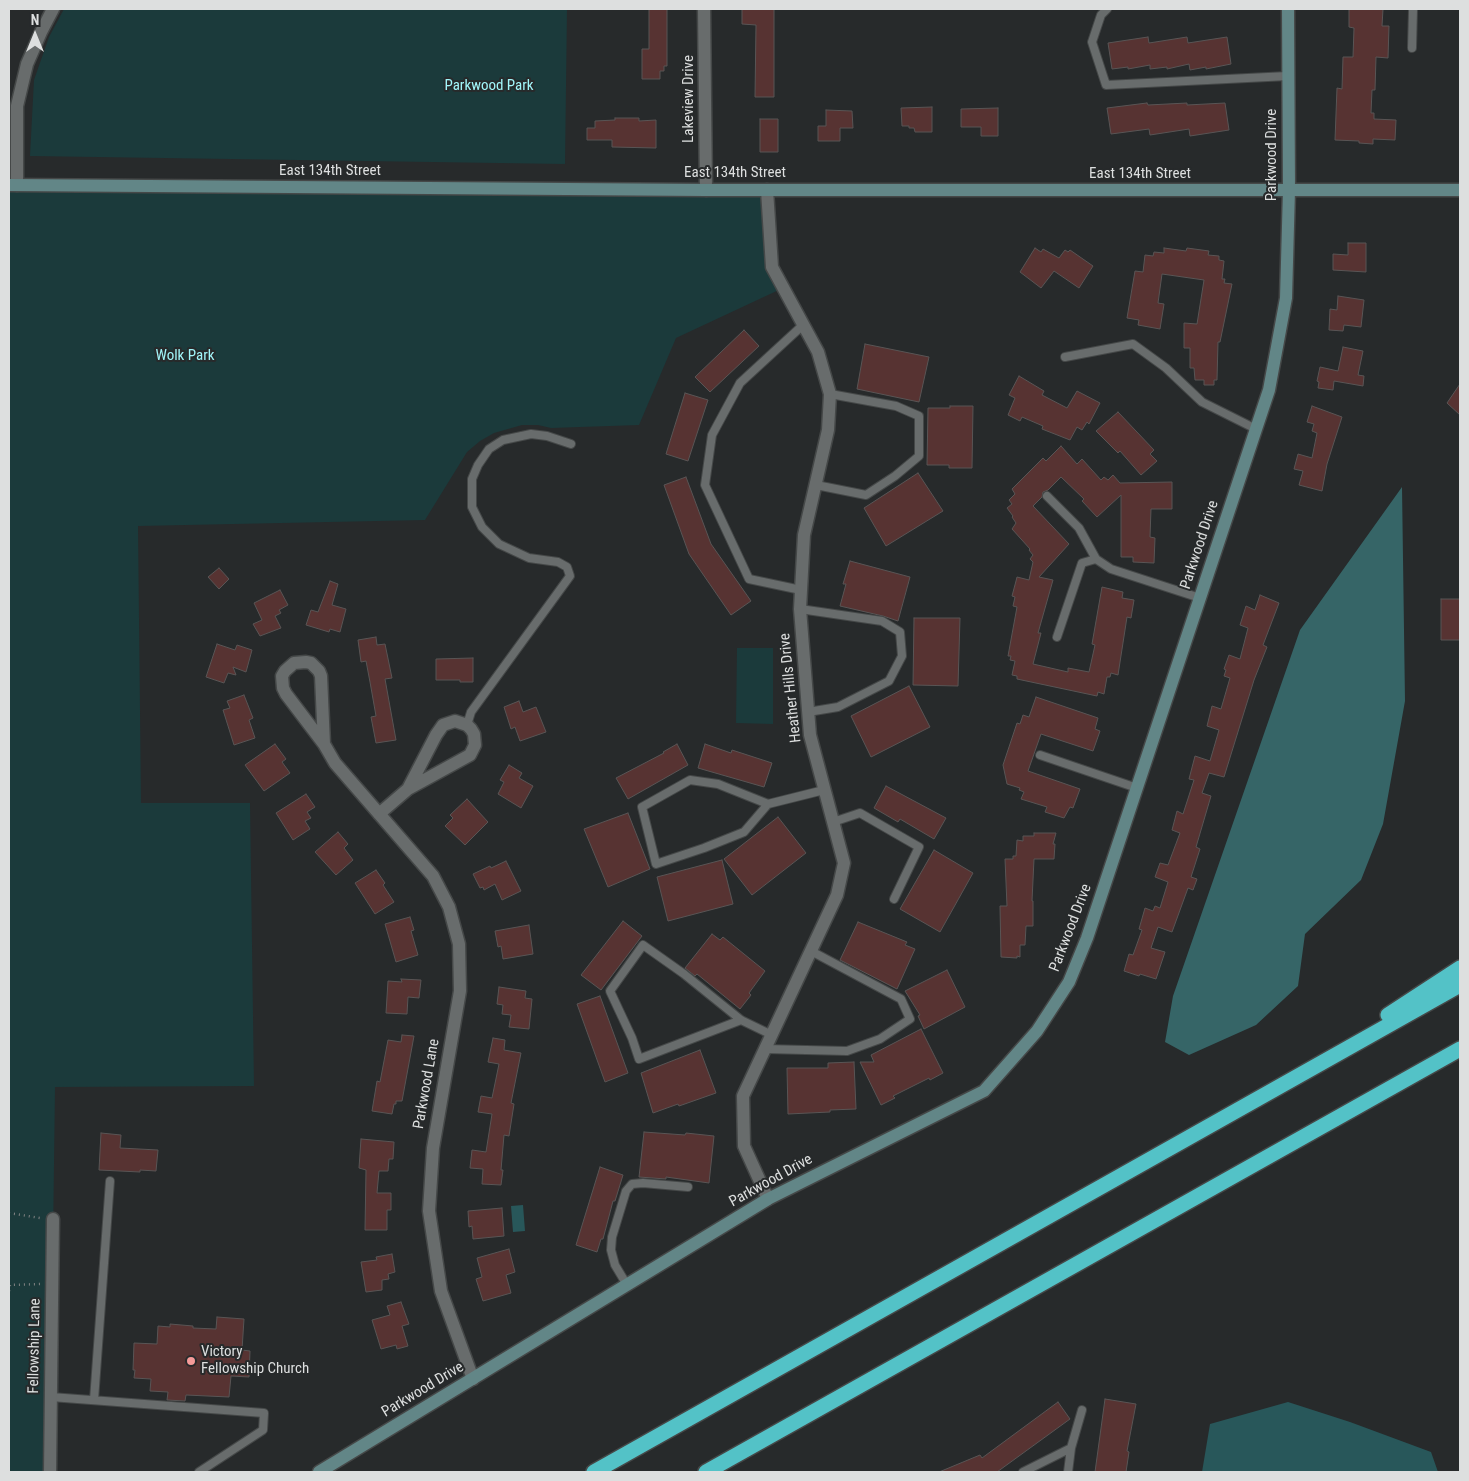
<!DOCTYPE html>
<style>
body{margin:0}
#map{position:relative;width:1469px;height:1481px;overflow:hidden;background:#272a2b;font-family:"Roboto Condensed",sans-serif}
canvas{display:block}
.frame{position:absolute;inset:0;border:10px solid #dddfdf;pointer-events:none}
.north{position:absolute;left:10px;top:10px;width:50px;height:50px;-webkit-text-stroke:4px #272a2b;paint-order:stroke;rotate:0deg;font-size:14px;font-weight:700;line-height:20px;text-align:center;color:#dddfdf}
.north::after{content:'';display:block;margin:auto;width:18px;height:22px;background:#dddfdf;clip-path:polygon(50% 0,100% 100%,50% 72%,0 100%)}
</style>
<div id="map">
<canvas width="1469" height="1481"></canvas>
<div class="frame"></div>
<div class="north">N</div>
</div>
<script>
const ctx = document.querySelector('canvas').getContext('2d');
ctx.lineJoin = 'round';
function fillPath(path, color) { ctx.fillStyle = color; ctx.fill(path, 'evenodd'); }
const poly = rows => new Path2D(rows.map(r => 'M' + r).join(''));
function strokePath(path, color, width, dash) { ctx.strokeStyle = color; ctx.lineWidth = width; ctx.lineCap = dash ? 'butt' : 'round'; ctx.setLineDash(dash || []); ctx.stroke(path); }
function write(font, color, halo, rows, align = 'center') {
  ctx.font = font + ' "Roboto Condensed",sans-serif'; ctx.lineWidth = 4; ctx.setLineDash([]); ctx.textBaseline = 'middle'; ctx.strokeStyle = halo; ctx.fillStyle = color; for (const [text, x, y, turn = 0] of rows) {
    ctx.save(); ctx.translate(x, y); ctx.rotate((+turn || 0) * Math.PI / 180); ctx.textAlign = isNaN(turn) ? turn : align; if (halo) ctx.strokeText(text, 0, 0); ctx.fillText(text, 0, 0); ctx.restore();
  }
}
fillPath(poly([
 [64,9,567,9,565,164,30,156,34,80,49,37],
 [9,185,767,190,772,267,783,288,676,338,639,425,551,428,538,425,522,425,494,433,480,441,467,452,425,520,138,526,141,803,250,803,254,1086,55,1087,50,1472,9,1472],
 [737,648,773,648,773,724,736,723]
]), '#1b3a3b');
fillPath(poly([
 [1402,487,1405,701,1383,824,1361,880,1305,934,1298,986,1256,1025,1189,1055,1165,1042,1173,996,1300,630]
]), '#366567');
fillPath(poly([
 [523,1205,525,1231,513,1232,511,1206],
 [1288,1402,1350,1422,1431,1452,1438,1472,1202,1472,1210,1424]
]), '#28575a');
const building = poly([
 [649,9,667,9,667,66,664,66,664,71,660,71,660,79,642,79,642,49,649,49,649,9],
 [742,9,774,9,774,97,755,97,756,25,742,24,742,9],
 [1349,9,1383,9,1382,26,1389,26,1388,58,1376,57,1375,90,1372,90,1371,113,1374,113,1374,119,1396,120,1395,140,1373,139,1373,144,1359,143,1359,141,1335,140,1337,88,1342,89,1343,57,1353,57,1354,28,1349,27,1349,9],
 [1148,37,1149,43,1187,37,1188,43,1227,37,1231,64,1206,69,1206,67,1190,70,1189,64,1167,69,1167,67,1150,69,1150,65,1128,69,1128,67,1112,69,1108,43,1148,37],
 [1147,103,1148,105,1187,103,1187,105,1225,103,1229,130,1190,136,1189,129,1150,135,1149,129,1111,134,1107,108,1147,103],
 [932,107,932,132,915,132,914,128,909,128,909,126,902,126,901,108,932,107],
 [998,108,998,136,981,136,981,127,961,127,961,109,998,108],
 [826,110,852,111,853,128,840,128,840,141,818,141,818,126,826,126,826,110],
 [615,118,639,118,639,121,656,120,656,148,612,147,612,140,587,140,587,128,595,128,595,121,615,120,615,118],
 [760,119,778,119,778,152,760,152,760,119],
 [1348,243,1366,243,1366,272,1333,270,1333,254,1348,255,1348,243],
 [1035,248,1041,252,1043,249,1059,258,1065,250,1068,252,1070,250,1093,266,1079,288,1054,271,1041,288,1020,272,1035,248],
 [1164,248,1186,251,1187,248,1209,251,1208,255,1219,256,1219,260,1224,261,1222,279,1225,279,1224,283,1232,284,1220,342,1218,342,1217,380,1214,380,1214,385,1204,385,1204,380,1195,380,1194,368,1190,368,1190,348,1184,348,1184,323,1197,324,1204,280,1162,274,1158,303,1164,304,1160,329,1138,325,1139,320,1127,318,1135,271,1143,272,1145,255,1153,256,1154,252,1164,253,1164,248],
 [1338,296,1364,300,1361,327,1344,325,1343,331,1329,330,1330,309,1337,310,1338,296],
 [744,330,759,346,710,392,695,377,744,330],
 [865,344,929,357,919,402,857,389,865,344],
 [1343,347,1363,351,1358,375,1364,376,1363,386,1334,381,1333,390,1318,388,1319,382,1317,381,1320,367,1338,371,1343,347],
 [1019,376,1044,391,1042,395,1067,408,1077,391,1100,403,1089,424,1087,422,1082,430,1077,427,1070,440,1042,429,1043,426,1022,417,1020,421,1008,415,1015,398,1009,395,1019,376],
 [1460,384,1460,415,1447,403,1460,384],
 [685,393,708,400,688,461,666,454,685,393],
 [950,406,973,406,972,468,949,468,949,465,927,465,928,408,950,408,950,406],
 [1312,406,1342,417,1327,464,1322,491,1299,485,1303,471,1294,469,1298,454,1312,458,1317,433,1312,431,1314,424,1307,422,1312,406],
 [1118,412,1154,450,1150,454,1157,461,1141,475,1120,451,1118,453,1096,431,1118,412],
 [1061,446,1077,464,1082,459,1101,480,1104,477,1108,480,1113,475,1120,483,1172,482,1172,509,1151,509,1150,537,1155,538,1154,563,1133,562,1133,557,1121,557,1121,495,1097,517,1082,501,1084,499,1061,477,1048,490,1043,492,1042,497,1033,506,1069,544,1039,577,1053,580,1038,633,1041,633,1033,664,1068,672,1068,668,1089,672,1095,645,1092,644,1102,587,1123,592,1122,598,1134,600,1131,618,1127,617,1118,675,1111,673,1110,677,1107,677,1104,694,1098,692,1097,696,1017,679,1017,676,1012,675,1015,661,1010,660,1011,656,1008,656,1017,607,1013,606,1015,597,1012,596,1016,581,1017,577,1029,580,1033,562,1030,559,1033,555,1029,550,1030,549,1012,529,1016,523,1012,517,1013,516,1007,508,1012,504,1009,500,1015,494,1012,489,1043,458,1046,461,1061,446],
 [918,473,943,511,886,546,864,508,918,473],
 [686,477,711,544,751,601,731,615,689,554,664,485,686,477],
 [850,561,910,577,898,621,883,616,840,606,846,584,843,584,850,561],
 [219,568,229,579,219,589,208,577,219,568],
 [330,581,338,584,332,605,346,609,340,632,330,629,329,632,306,625,311,610,318,612,330,581],
 [280,590,288,605,279,610,281,613,275,616,281,628,260,636,253,624,262,620,254,603,280,590],
 [1260,595,1279,603,1263,645,1267,647,1254,680,1224,777,1209,773,1202,793,1211,796,1196,847,1200,849,1191,877,1197,879,1193,890,1188,888,1172,932,1158,927,1151,948,1165,952,1156,979,1140,974,1139,976,1124,971,1129,954,1133,955,1142,930,1139,929,1145,908,1153,911,1155,906,1160,908,1168,882,1155,877,1160,863,1168,865,1180,833,1172,830,1177,811,1183,814,1194,780,1189,779,1195,756,1210,761,1219,730,1207,726,1212,706,1221,709,1230,678,1224,676,1226,670,1224,669,1229,655,1240,659,1248,628,1240,625,1246,606,1255,610,1260,595],
 [1441,599,1460,599,1460,640,1441,640,1441,599],
 [914,618,960,618,958,686,913,685,914,618],
 [376,637,377,645,385,644,392,678,385,679,396,740,376,743,371,717,376,716,370,682,366,661,361,662,358,640,376,637],
 [217,644,235,650,237,645,252,650,246,672,233,667,236,675,228,673,224,683,206,677,217,644],
 [473,658,473,682,460,682,460,680,436,680,436,659,473,658],
 [909,686,930,727,871,757,851,716,909,686],
 [244,695,253,718,249,720,255,738,234,745,223,710,230,708,227,701,244,695],
 [1036,697,1098,718,1095,729,1100,731,1093,751,1041,734,1028,771,1080,789,1073,808,1070,807,1064,818,1045,812,1047,807,1021,799,1024,792,1019,790,1020,788,1007,784,1003,765,1017,723,1020,724,1023,715,1029,717,1036,697],
 [519,701,523,712,536,707,546,732,520,741,515,727,511,729,504,707,519,701],
 [275,744,286,759,282,762,290,773,264,791,245,765,275,744],
 [677,744,688,765,628,799,616,778,664,753,663,752,677,744],
 [705,744,731,753,732,750,772,763,764,787,698,768,705,744],
 [509,765,522,773,519,778,533,786,521,808,498,794,504,782,500,780,509,765],
 [886,786,946,818,934,839,900,819,898,822,874,808,886,786],
 [306,794,315,807,307,812,311,818,305,821,310,829,293,840,276,813,306,794],
 [467,799,488,822,465,845,445,826,453,818,450,815,467,799],
 [628,813,650,869,608,887,584,829,628,813],
 [778,817,806,853,752,895,724,859,778,817],
 [338,832,348,844,344,848,353,860,336,875,315,852,338,832],
 [1034,833,1056,833,1053,844,1055,844,1054,859,1034,859,1032,901,1033,901,1033,926,1026,926,1025,945,1020,945,1020,957,1017,956,1017,958,1001,957,1000,906,1007,906,1005,859,1013,859,1013,856,1016,856,1017,840,1023,841,1023,836,1034,836,1034,833],
 [934,850,973,873,940,932,900,909,934,850],
 [722,860,733,904,668,921,657,877,722,860],
 [506,861,521,891,502,900,495,884,484,890,483,887,480,888,473,874,490,866,491,868,506,861],
 [376,870,385,883,383,885,394,902,375,914,355,883,376,870],
 [410,917,414,930,411,931,418,955,396,962,385,924,410,917],
 [623,921,642,936,601,990,581,975,623,921],
 [858,922,907,942,905,945,915,949,897,989,840,960,858,922],
 [529,925,533,954,503,959,501,946,498,947,495,931,529,925],
 [712,934,720,940,723,937,765,971,749,993,751,995,740,1009,697,974,695,976,685,968,712,934],
 [947,970,965,1007,924,1029,918,1016,920,1015,905,991,947,970],
 [401,979,421,980,419,998,408,997,407,1014,386,1013,388,981,402,982,401,979],
 [499,987,526,991,525,998,532,999,529,1029,509,1027,511,1015,502,1014,503,1005,497,1004,499,987],
 [600,996,628,1073,605,1082,577,1004,600,996],
 [921,1029,943,1073,930,1080,929,1078,893,1096,895,1098,881,1105,860,1062,874,1062,871,1055,921,1029],
 [402,1035,414,1036,402,1101,396,1101,396,1104,394,1104,392,1114,372,1111,377,1081,380,1082,388,1040,401,1042,402,1035],
 [493,1038,505,1040,504,1050,521,1053,511,1103,514,1104,509,1136,504,1135,501,1170,503,1170,501,1185,482,1184,483,1169,470,1168,472,1150,486,1152,492,1114,478,1112,481,1096,492,1098,499,1064,488,1062,493,1038],
 [700,1050,716,1093,679,1106,678,1104,653,1113,641,1073,700,1050],
 [854,1062,856,1109,830,1110,830,1112,788,1114,787,1068,828,1068,828,1063,854,1062],
 [644,1132,685,1135,686,1133,714,1136,709,1183,666,1177,666,1179,639,1177,644,1132],
 [101,1133,121,1135,120,1148,158,1150,156,1171,140,1170,140,1172,99,1170,101,1133],
 [361,1139,394,1142,393,1159,389,1159,388,1171,379,1171,377,1193,391,1193,391,1210,387,1210,387,1230,365,1230,366,1170,359,1168,361,1139],
 [600,1167,623,1175,615,1201,613,1201,603,1239,601,1239,597,1252,576,1245,600,1167],
 [502,1208,504,1236,473,1239,472,1226,469,1227,468,1211,502,1208],
 [509,1249,515,1272,506,1275,511,1293,483,1301,476,1279,482,1277,477,1258,509,1249],
 [392,1254,395,1272,388,1274,389,1279,382,1280,382,1290,366,1292,361,1262,377,1260,376,1257,392,1254],
 [401,1302,409,1324,402,1326,408,1346,397,1349,396,1345,381,1349,372,1320,390,1315,387,1306,401,1302],
 [217,1317,244,1319,242,1350,250,1351,249,1377,231,1376,229,1397,186,1395,185,1401,167,1400,168,1392,150,1391,151,1379,134,1378,135,1370,133,1370,134,1343,157,1344,158,1326,170,1327,170,1324,193,1326,193,1328,216,1329,217,1317],
 [1105,1399,1136,1404,1127,1451,1129,1452,1126,1472,1095,1472,1105,1399],
 [1058,1402,1070,1419,997,1472,939,1472,980,1455,982,1458,1058,1402]
]);
fillPath(building, '#573332');
strokePath(building, '#595555', 1);
const lane = poly([
 [1107,9,1101,15,1092,42,1106,85,1288,76],
 [1412,48,1413,9],
 [1065,357,1133,344,1166,368,1202,402,1256,429],
 [816,485,866,495,895,476,919,456,919,416,896,406,830,394],
 [1047,496,1079,528,1096,559],
 [801,590,749,579,705,485,712,435,740,383,803,325],
 [800,609,882,621,900,632,902,656,889,681,838,707,808,712],
 [1057,637,1082,563,1096,559,1111,569,1200,598],
 [467,725,471,712,570,576,567,567,558,562,529,558,499,544,482,527,472,507,472,479,478,465,489,449,503,440,531,434,547,436,571,444],
 [1040,755,1137,788],
 [768,804,744,832,704,848,656,864,642,807,690,780,718,784,768,804,824,790],
 [833,822,860,813,919,847,894,899],
 [741,1020,639,1059,632,1038,610,991,643,945,684,974,741,1020,772,1035],
 [765,1049,847,1051,880,1039,910,1019,901,999,811,951],
 [627,1285,615,1265,611,1250,612,1237,626,1191,632,1184,643,1183,688,1187],
 [51,1397,264,1413,263,1430,199,1472],
 [94,1400,110,1181],
 [1071,1448,1082,1410],
 [1023,1472,1071,1448,1068,1472]
]);
const street = poly([
 [704,9,706,190],
 [17,185,17,106,27,64,41,32,53,9],
 [767,190,772,267,818,352,830,394,828,430,804,535,800,609,810,735,844,863,837,895,743,1096,744,1146,768,1199],
 [324,744,321,676,319,671,311,663,306,662,294,663,285,671,282,676,283,688,286,694,324,744,335,763,433,876,449,907,459,944,460,991,433,1148,429,1211,441,1291,473,1379],
 [379,814,408,789,470,755,475,745,474,734,471,729,467,725,455,721,443,725,436,735,408,789],
 [50,1472,53,1219]
]);
const secondary = poly([
 [9,185,706,190,1460,190],
 [319,1472,768,1199,984,1091,1037,1031,1069,982,1087,938,1269,390,1286,298,1289,190,1288,9]
]);
const highway = poly([
 [1388,1015,1460,968],
 [594,1472,1460,985],
 [706,1472,1460,1049]
]);
strokePath(lane, '#454848', 10);
strokePath(street, '#454848', 15);
strokePath(secondary, '#454848', 15);
strokePath(highway, '#454848', 18);
strokePath(poly([
 [9,1213,40,1218],
 [9,1291,10,1285,41,1284]
]), '#808383', 2.5, [1, 4]);
strokePath(lane, '#686c6c', 8);
strokePath(street, '#686c6c', 12);
strokePath(secondary, '#628687', 12);
strokePath(highway, '#53c2c7', 15);
for (const [x, y, r, color] of [
 [191,1361,5,"#f59b99"]
]) { const dot = new Path2D(); dot.arc(x, y, r, 0, 2 * Math.PI); ctx.fillStyle = color; ctx.fill(dot); strokePath(dot, '#272a2b', 2); }
write('15px', '#a1f5f9', '#272a2b', [
 ["Parkwood Park",489,86],
 ["Wolk Park",185,356]
]);
write('15px', '#dddfdf', '#272a2b', [
 ["Lakeview Drive",689,99,-90],
 ["Parkwood Drive",1272,155,-90],
 ["East 134th Street",330,171],
 ["East 134th Street",735,173],
 ["East 134th Street",1140,174],
 ["Parkwood Drive",1200,545,-72],
 ["Heather Hills Drive",791,688,-96],
 ["Parkwood Drive",1071,928,-69],
 ["Parkwood Lane",427,1084,-80],
 ["Parkwood Drive",771,1181,-29],
 ["Fellowship Lane",35,1346,-89],
 ["Parkwood Drive",423,1390,-31]
]);
write('15px', '#dddfdf', '#272a2b', [
 ["Victory",201,1352],
 ["Fellowship Church",201,1369]
], 'left');
</script>
